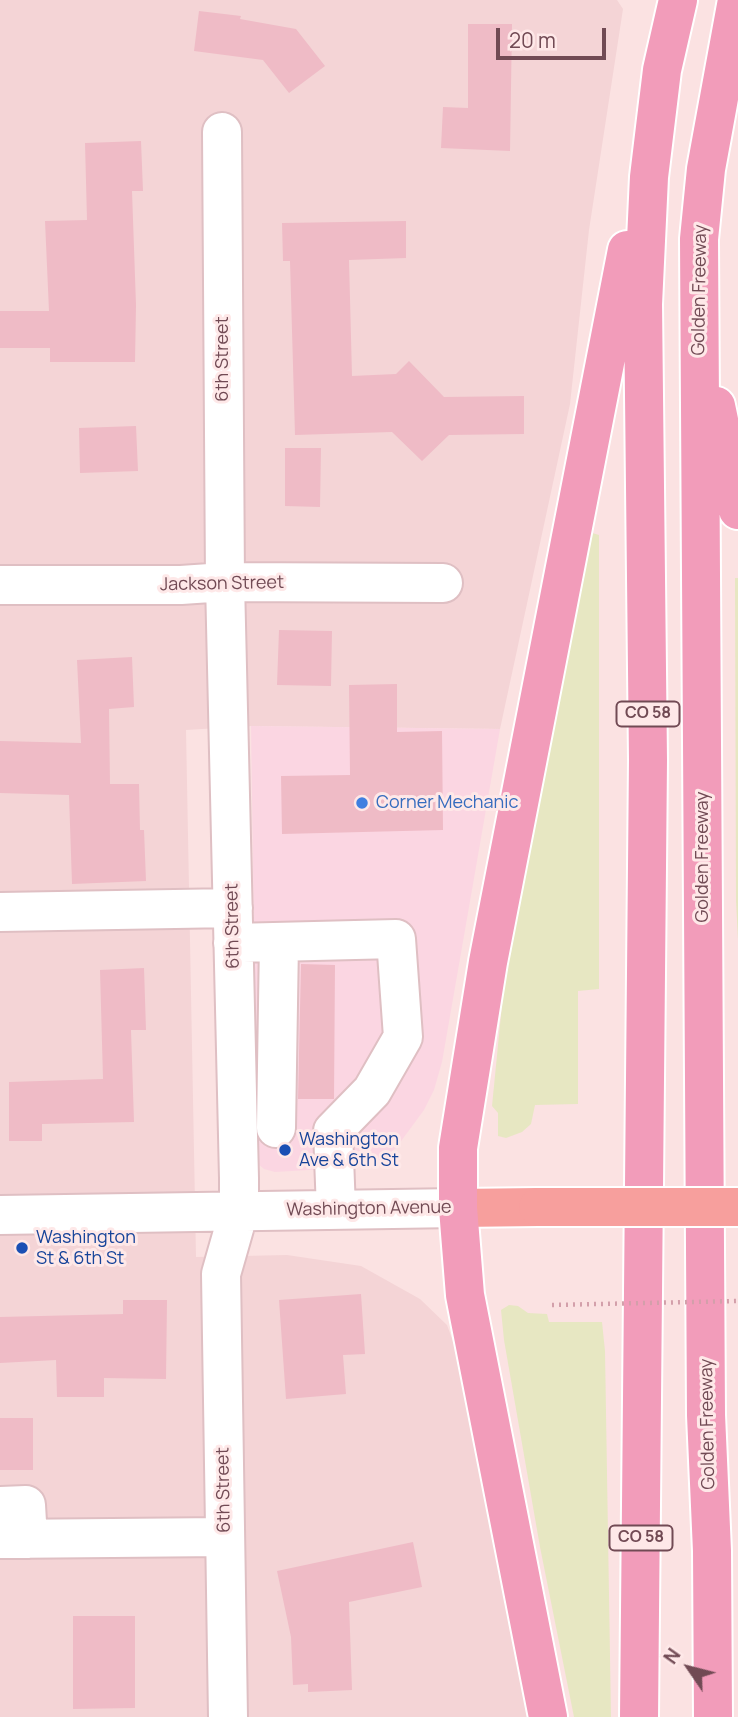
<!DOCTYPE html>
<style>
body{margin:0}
#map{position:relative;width:738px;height:1717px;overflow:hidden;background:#fbe2e2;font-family:Manrope,sans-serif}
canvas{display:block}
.north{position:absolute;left:654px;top:1633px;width:70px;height:70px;-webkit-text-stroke:5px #fee8e8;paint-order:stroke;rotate:305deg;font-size:19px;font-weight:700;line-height:28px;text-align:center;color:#714a54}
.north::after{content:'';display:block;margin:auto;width:24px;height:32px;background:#714a54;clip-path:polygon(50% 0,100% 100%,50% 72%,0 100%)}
.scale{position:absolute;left:496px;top:28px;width:110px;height:32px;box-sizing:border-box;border:4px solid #714a54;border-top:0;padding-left:9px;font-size:21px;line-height:24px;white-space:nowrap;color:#714a54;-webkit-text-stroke:5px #fee8e8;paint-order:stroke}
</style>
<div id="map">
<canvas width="738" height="1717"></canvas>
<div class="north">N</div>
<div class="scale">20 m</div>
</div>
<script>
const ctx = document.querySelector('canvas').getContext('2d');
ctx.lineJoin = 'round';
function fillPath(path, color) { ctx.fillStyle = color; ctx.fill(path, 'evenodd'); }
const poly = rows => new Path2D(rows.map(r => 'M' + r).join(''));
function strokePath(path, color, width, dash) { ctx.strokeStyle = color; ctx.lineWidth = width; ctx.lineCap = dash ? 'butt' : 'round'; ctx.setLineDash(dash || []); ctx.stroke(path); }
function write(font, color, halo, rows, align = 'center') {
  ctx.font = font + ' Manrope,sans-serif'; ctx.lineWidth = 6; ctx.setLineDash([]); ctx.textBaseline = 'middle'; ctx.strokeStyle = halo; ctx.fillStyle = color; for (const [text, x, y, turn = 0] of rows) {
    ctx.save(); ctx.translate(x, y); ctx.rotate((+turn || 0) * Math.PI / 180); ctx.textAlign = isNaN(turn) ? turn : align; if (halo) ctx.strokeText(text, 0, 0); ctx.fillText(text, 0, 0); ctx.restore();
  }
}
fillPath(poly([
 [0,0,617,0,623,9,589,230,570,404,500,729,251,726,186,730,196,1257,287,1255,361,1266,420,1299,447,1325,467,1380,528,1717,0,1717]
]), '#f4d4d6');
fillPath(poly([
 [251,726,500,729,442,1062,434,1090,424,1110,396,1148,375,1166,275,1172,264,1169,257,1163]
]), '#fbd6e2');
fillPath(poly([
 [589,532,599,535,599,989,578,991,578,1104,535,1105,531,1124,522,1132,506,1138,498,1136,498,1113,492,1106,508,944],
 [735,578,738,578,738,940,736,901],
 [509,1305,518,1306,528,1313,547,1314,549,1322,602,1322,605,1351,611,1717,574,1717,540,1547,504,1340,501,1310]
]), '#e7e7c2');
fillPath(poly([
 [199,11,241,16,240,19,296,29,325,66,289,93,263,60,194,51],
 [468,24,512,24,510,151,441,148,443,107,468,108],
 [141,141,143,191,132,191,136,305,135,362,50,362,50,348,0,348,0,311,49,311,45,221,87,220,85,143],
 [406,221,406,258,349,260,352,376,396,374,409,361,444,397,524,396,524,434,449,435,422,461,392,432,295,435,290,261,283,261,282,223],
 [136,426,138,471,80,473,79,428],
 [285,448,321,448,320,507,285,506],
 [279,630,332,631,331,686,277,685],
 [132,657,134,707,109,709,110,784,139,784,140,830,144,830,146,881,72,884,69,795,0,793,0,741,81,743,77,660],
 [397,684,397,732,442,731,443,830,282,834,281,776,350,775,349,685],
 [301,964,335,965,334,1099,298,1099],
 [144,968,146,1030,131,1030,134,1122,42,1124,42,1141,9,1141,9,1082,103,1079,100,970],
 [361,1294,365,1354,343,1355,346,1394,286,1399,279,1300],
 [123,1300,167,1300,166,1379,104,1378,104,1397,57,1397,56,1360,0,1363,0,1317,123,1314],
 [0,1418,33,1418,33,1470,0,1470],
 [413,1542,422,1587,349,1602,352,1690,308,1692,308,1684,293,1685,291,1637,277,1571],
 [73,1616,135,1616,135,1708,73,1709]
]), '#efbbc6');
const minor = poly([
 [222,132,225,582,239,1178,239,1211,221,1274,228,1717],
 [0,585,181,585,225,582,443,583],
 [0,912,233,908],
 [233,943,396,939,403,1037,372,1091,333,1131,336,1210],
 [276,1128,279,942],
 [0,1215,458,1208],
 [0,1506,26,1505,28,1539],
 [0,1539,224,1537]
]);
const major = poly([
 [458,1208,538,1207]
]);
const highway = poly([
 [716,406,738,510],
 [548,1717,465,1295,458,1208,458,1148,488,962,627,250],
 [639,1717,648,760,643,304,649,177,662,70,678,0],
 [713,1717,712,1551,706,1415,699,239,706,169,737,0]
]);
strokePath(minor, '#dfbfc3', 42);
strokePath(major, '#fff', 42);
strokePath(highway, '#fff', 42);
strokePath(minor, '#fff', 38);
strokePath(major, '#f79f9d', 38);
strokePath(highway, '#f29cba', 38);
const majorBridge = poly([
 [538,1207,738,1207]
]);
strokePath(majorBridge, '#fff', 42, []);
strokePath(poly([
 [552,1305,738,1301]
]), '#d39faa', 4.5, [2, 5]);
strokePath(majorBridge, '#f79f9d', 38);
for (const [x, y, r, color] of [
 [362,803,7,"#3f7fe0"],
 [285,1150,7,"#1a4fb4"],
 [22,1248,7,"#1a4fb4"]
]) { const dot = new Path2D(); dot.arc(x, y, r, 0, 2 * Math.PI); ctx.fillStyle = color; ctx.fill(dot); strokePath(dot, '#fee8e8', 2.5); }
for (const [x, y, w] of [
 [648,714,63],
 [641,1538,63]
]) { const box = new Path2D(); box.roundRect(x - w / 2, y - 12.5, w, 25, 5); ctx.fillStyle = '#fee8e8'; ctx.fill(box); strokePath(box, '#714a54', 2); }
write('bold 16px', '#714a54', null, [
 ["CO 58",648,714],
 ["CO 58",641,1538]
]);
write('18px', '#714a54', '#fee8e8', [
 ["Golden Freeway",700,290,-89],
 ["6th Street",223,359,-90],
 ["Jackson Street",222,584,-1],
 ["Golden Freeway",703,857,-90],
 ["6th Street",233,926,-91],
 ["Washington Avenue",369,1209,-1],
 ["Golden Freeway",708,1424,-91],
 ["6th Street",224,1490,-91]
]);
write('18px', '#366cbe', '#fee8e8', [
 ["Corner Mechanic",376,803]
], 'left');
write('18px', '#164399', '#fee8e8', [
 ["Washington",299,1140],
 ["Ave & 6th St",299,1161],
 ["Washington",36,1238],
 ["St & 6th St",36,1259]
], 'left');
</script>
